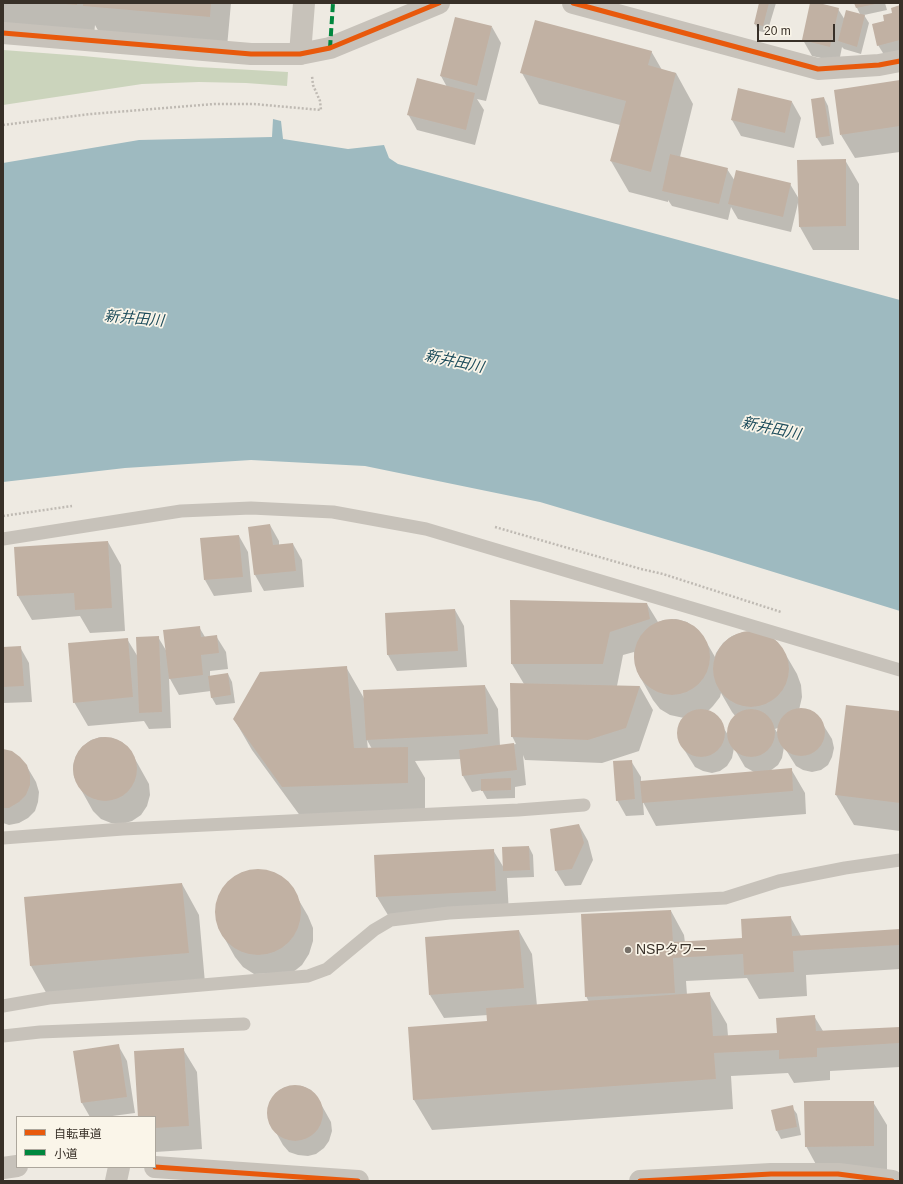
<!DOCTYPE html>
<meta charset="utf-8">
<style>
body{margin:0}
#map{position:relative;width:903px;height:1184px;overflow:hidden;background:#eeeae2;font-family:Arial,"Noto Sans JP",sans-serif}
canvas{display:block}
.frame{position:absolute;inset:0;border:4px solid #383028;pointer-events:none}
.legend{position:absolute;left:16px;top:1116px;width:140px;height:52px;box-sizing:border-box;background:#faf5e9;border:1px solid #aca69c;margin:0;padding:5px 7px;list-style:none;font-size:12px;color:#383028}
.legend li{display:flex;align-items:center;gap:8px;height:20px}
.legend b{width:20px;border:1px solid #aca69c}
.scale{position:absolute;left:757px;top:24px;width:78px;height:18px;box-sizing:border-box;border:2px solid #383028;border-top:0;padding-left:5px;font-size:12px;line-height:14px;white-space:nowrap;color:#383028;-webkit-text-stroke:3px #faf5e9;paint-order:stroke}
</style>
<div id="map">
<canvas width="903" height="1184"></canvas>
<div class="frame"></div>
<ul class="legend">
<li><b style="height:5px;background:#e8590c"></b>自転車道</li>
<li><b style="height:5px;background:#00873e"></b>小道</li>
</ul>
<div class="scale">20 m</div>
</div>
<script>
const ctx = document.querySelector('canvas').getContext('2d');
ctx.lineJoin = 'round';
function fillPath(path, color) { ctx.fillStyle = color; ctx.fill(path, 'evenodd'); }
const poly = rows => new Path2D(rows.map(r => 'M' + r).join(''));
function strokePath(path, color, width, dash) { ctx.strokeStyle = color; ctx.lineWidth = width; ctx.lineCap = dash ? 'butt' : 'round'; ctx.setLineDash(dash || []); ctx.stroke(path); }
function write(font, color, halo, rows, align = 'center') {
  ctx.font = font + ' Arial,"Noto Sans JP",sans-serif'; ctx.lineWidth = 3.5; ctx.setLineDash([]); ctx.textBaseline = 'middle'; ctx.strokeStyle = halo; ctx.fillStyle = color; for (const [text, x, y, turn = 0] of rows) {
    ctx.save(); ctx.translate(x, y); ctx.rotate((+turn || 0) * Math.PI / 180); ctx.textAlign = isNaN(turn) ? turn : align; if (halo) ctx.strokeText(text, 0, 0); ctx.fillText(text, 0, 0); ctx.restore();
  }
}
fillPath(poly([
 [3,50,83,56,198,67,288,72,287,86,246,83,199,82,142,84,3,105]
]), '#cbd4bc');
fillPath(poly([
 [273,119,281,121,283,139,348,149,384,145,389,158,398,164,900,300,900,611,712,553,540,502,365,466,251,460,125,468,3,482,3,163,139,140,272,137]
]), '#9ebac0');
fillPath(poly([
 [3,3,231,3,227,47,101,36,95,25,94,35,3,27],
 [760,3,776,3,767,33,759,31,755,24],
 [811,3,838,9,845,20,860,14,857,8,855,3,885,3,887,10,864,15,869,23,861,54,844,49,842,47,839,62,812,56,803,40],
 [900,6,900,58,888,61,878,45,885,22],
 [492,27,501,43,486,101,477,99,484,110,475,145,417,130,408,114,447,87,441,76],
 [651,51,662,70,676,73,693,104,680,157,727,169,735,181,790,184,799,199,845,160,859,184,859,250,813,250,800,227,798,203,791,232,738,219,731,207,728,220,672,206,668,200,668,202,629,192,611,161,620,125,539,104,522,73],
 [900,81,900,152,855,158,841,135],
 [824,98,828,106,834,144,822,146,817,138,812,100],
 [792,102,801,118,794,148,741,136,732,120],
 [270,525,279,541,279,545,293,544,302,560,304,587,264,591,255,575,249,528],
 [239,536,248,552,252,592,214,596,205,580],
 [108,542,121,565,125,631,90,633,80,616,32,620,18,596,15,548],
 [511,602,647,604,658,622,664,620,676,619,687,622,697,629,704,638,715,657,716,653,723,643,732,636,743,632,755,631,766,634,776,641,783,650,797,674,801,685,802,697,799,710,810,711,817,715,832,739,834,748,832,757,828,765,821,770,812,772,803,770,796,766,784,747,782,758,778,765,770,771,791,769,805,793,806,814,656,826,643,802,644,815,626,816,617,800,631,761,641,777,641,782,754,772,745,767,734,748,732,758,727,766,720,771,712,773,703,771,695,767,680,743,678,734,680,725,684,718,670,715,660,709,653,700,639,675,635,664,634,652,623,655,617,686,640,687,653,710,639,751,602,763,525,760,523,755,526,785,515,787,515,798,487,799,482,790,472,792,463,776,461,759,415,761,425,778,425,813,301,817,252,750,234,719,346,667,365,700,485,686,498,709,500,746,516,744,512,736,524,684,512,664],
 [721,693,732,712,736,717,730,726,728,735,716,716,708,711,713,706,720,697],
 [780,727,778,734,775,729],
 [367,740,372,749,368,749],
 [455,610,464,626,467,667,397,671,388,655,386,614],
 [199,627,205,637,216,636,226,652,228,669,210,671,210,677,228,674,232,682,235,703,216,705,212,698,211,691,179,695,169,677,171,728,149,729,144,721,88,726,74,702,127,639,138,657,158,637,167,652],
 [20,647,29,663,32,702,3,703,3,648],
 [900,712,900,831,854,825,836,795],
 [101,737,112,738,122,742,130,750,149,784,150,795,147,806,141,815,132,821,122,824,111,823,101,819,93,811,74,777,73,766,76,756,82,747,91,740],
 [3,750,26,765,36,782,39,792,38,802,35,811,28,818,19,823,9,825,3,823],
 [579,825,588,841,593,860,581,885,565,886,556,871],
 [529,847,533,855,534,877,507,878,509,914,391,920,377,897,493,850,504,868],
 [263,870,275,874,286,881,294,892,308,916,313,928,313,941,309,954,302,965,292,973,254,974,243,967,235,957,221,932,217,920,216,907,220,894,227,883,238,875,249,871],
 [182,884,199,915,205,983,48,996,31,966,25,898],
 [671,911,684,935,685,943,743,939,791,918,801,936,900,930,900,969,806,975,807,996,759,999,747,978,686,981,687,995,709,993,727,1024,728,1036,779,1034,814,1016,823,1031,900,1028,900,1067,830,1071,830,1080,794,1083,788,1073,731,1076,733,1109,432,1130,414,1100,410,1028,488,1022,488,1015,444,1018,430,995,519,931,532,954,537,1006,589,1002,586,996],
 [118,1045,127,1061,135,1113,105,1117,90,1117,82,1103,74,1052],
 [183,1049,197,1072,202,1149,155,1152,155,1117,139,1117],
 [293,1086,302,1086,311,1090,317,1097,331,1122,332,1131,329,1141,324,1148,316,1154,308,1156,298,1155,289,1152,283,1145,269,1120,268,1110,270,1101,276,1093,283,1088],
 [873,1102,887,1125,887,1170,819,1170,806,1146],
 [792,1107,797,1114,801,1135,781,1139,777,1131]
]), '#0003');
fillPath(poly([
 [65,3,77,3,77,5,65,4],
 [83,3,211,3,210,17,83,6],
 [759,3,769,3,763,26,754,24],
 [810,3,819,3,839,8,830,47,802,40],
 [854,3,876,3,876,4,856,8],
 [900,5,900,40,877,46,872,24,884,21,883,15,892,13,891,8],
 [846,10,865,15,857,47,838,41],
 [455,17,492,26,477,86,440,76],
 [535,20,652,51,648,65,676,73,651,172,610,161,626,101,520,73],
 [417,78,475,93,466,130,407,115],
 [900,80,900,126,840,135,834,90],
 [738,88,792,101,785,133,731,120],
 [824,97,830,136,816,138,811,99],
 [670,154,728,168,719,204,662,191],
 [846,159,846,226,799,227,797,160],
 [736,170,791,183,783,217,728,204],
 [270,524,273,545,293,543,296,571,254,575,248,527],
 [239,535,243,577,204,580,200,538],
 [108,541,112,608,75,610,74,593,17,596,14,547],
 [510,600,647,603,650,619,610,632,603,664,511,664],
 [455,609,458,651,387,655,385,613],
 '634 657a38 38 0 1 1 76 0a38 38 0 1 1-76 0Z',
 [200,626,201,637,217,635,219,653,201,655,203,675,169,679,163,630],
 '713 669a38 38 0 1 1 76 0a38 38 0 1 1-76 0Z',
 [159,636,162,712,139,713,136,637],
 [128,638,133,697,73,703,68,643],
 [21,646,24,686,3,687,3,647],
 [347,666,354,748,408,747,408,783,282,787,233,719,260,672],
 [228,673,231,695,211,698,208,676],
 [510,683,640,686,626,728,588,740,511,737],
 [485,685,488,734,366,740,363,690],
 [846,705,900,711,900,803,835,795],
 '777 732a24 24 0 1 1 48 0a24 24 0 1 1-48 0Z',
 '727 733a24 24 0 1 1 48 0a24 24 0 1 1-48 0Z',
 '677 733a24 24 0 1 1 48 0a24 24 0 1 1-48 0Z',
 '73 769a32 32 0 1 1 64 0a32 32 0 1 1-64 0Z',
 [514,743,517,770,462,776,459,750],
 [3,749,12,751,20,757,27,765,30,775,30,785,26,795,19,802,9,808,3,808],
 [632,760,635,799,616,801,613,761],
 [792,768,793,791,642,803,640,781],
 [511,778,511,790,481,791,481,779],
 [579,824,584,843,572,869,555,871,550,829],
 [529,846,530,870,503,871,502,847],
 [494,849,496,891,376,897,374,855],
 '215 912a43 43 0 1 1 86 0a43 43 0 1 1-86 0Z',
 [182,883,189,953,30,966,24,897],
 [671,910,673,942,742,938,741,919,791,916,792,936,900,929,900,945,793,951,794,972,744,975,743,954,673,958,675,993,585,997,581,914],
 [519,930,524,988,429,995,425,937],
 [710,992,713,1036,777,1033,776,1018,815,1015,816,1031,900,1027,900,1043,817,1048,817,1057,779,1059,779,1050,714,1053,716,1079,413,1100,408,1027,487,1021,486,1008],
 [119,1044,127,1097,81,1103,73,1051],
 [184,1048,189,1126,155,1128,155,1117,138,1117,134,1051],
 '267 1113a28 28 0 1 1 56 0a28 28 0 1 1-56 0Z',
 [804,1101,874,1101,874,1146,805,1147],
 [793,1105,797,1127,776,1131,771,1110]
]), '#c1b1a3');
strokePath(poly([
 [3,125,91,114,214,104,254,104,321,110,320,101,313,85,312,76],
 [3,516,72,506],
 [495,527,641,569,663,574,781,612]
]), '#bfbab3', 2.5, [2, 2]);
strokePath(poly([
 [3,539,181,511,251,508,333,512,426,529,900,670],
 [3,838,123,829,518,810,584,805],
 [3,1006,49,998,308,976,327,969,374,930,391,920,449,913,725,898,779,881,845,868,900,860],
 [3,1036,40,1032,244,1024]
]), '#c7c2ba', 13);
strokePath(poly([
 [300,54,304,3],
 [116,1181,119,1167]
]), '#c7c2ba', 22);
strokePath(poly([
 [573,3,818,69,879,65,900,61],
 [3,33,251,54,300,54,330,48,439,3],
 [155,1167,358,1181],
 [3,1168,17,1166],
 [640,1181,771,1174,838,1174,892,1181]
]), '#c7c2ba', 22);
strokePath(poly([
 [330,48,333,3]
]), '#00873e', 4, [8, 4]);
strokePath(poly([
 [573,3,818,69,879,65,900,61],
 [3,33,251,54,300,54,330,48,439,3],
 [155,1167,358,1181],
 [640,1181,771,1174,838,1174,892,1181]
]), '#e8590c', 5);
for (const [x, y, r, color] of [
 [628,950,4,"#787169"]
]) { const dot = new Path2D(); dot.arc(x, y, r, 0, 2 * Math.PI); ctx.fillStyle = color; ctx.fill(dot); strokePath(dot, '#faf5e9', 1.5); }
write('14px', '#383028', '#faf5e9', [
 ["NSPタワー",636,950]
], 'left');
write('italic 15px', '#1d4c5b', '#faf5e9', [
 ["新井田川",134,319,5],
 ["新井田川",454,362,12],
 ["新井田川",771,429,12]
]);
</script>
